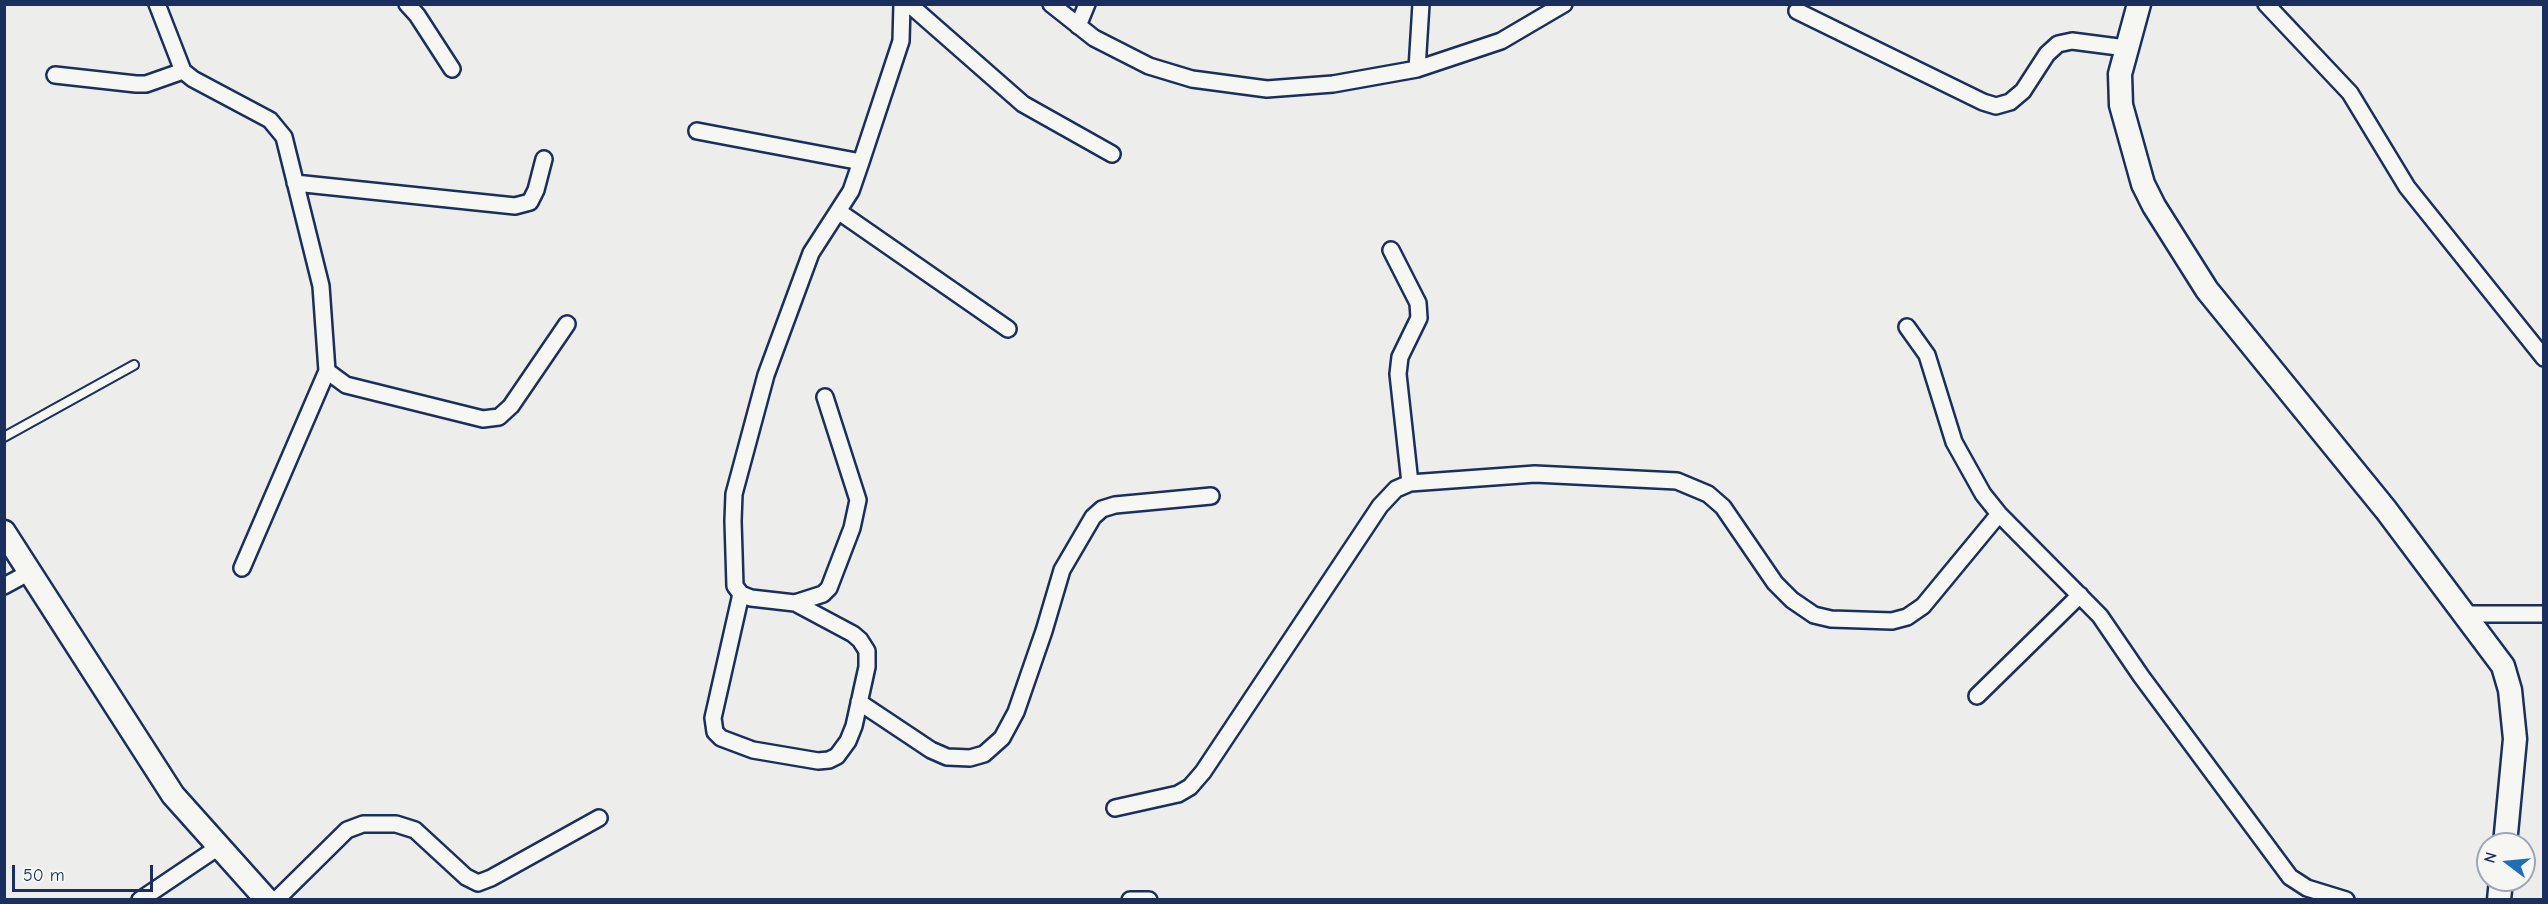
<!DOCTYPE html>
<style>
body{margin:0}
#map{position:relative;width:2548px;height:904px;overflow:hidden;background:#edeeec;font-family:"Comic Neue",sans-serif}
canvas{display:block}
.frame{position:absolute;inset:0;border:6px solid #1b2f5e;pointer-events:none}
.north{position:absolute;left:2476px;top:832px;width:60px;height:60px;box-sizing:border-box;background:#f6f6f2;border:2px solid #9ea6b7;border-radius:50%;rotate:286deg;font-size:16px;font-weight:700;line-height:24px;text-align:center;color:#1b2f5e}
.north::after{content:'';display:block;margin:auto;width:21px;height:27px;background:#1f6fb2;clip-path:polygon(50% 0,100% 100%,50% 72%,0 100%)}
.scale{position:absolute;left:12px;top:865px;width:141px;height:27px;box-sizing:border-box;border:3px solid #1b2f5e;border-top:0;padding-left:8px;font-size:18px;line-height:21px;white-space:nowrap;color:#1b2f5e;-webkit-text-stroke:4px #f6f6f2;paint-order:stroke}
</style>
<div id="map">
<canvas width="2548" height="904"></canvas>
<div class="frame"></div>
<div class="north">N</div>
<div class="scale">50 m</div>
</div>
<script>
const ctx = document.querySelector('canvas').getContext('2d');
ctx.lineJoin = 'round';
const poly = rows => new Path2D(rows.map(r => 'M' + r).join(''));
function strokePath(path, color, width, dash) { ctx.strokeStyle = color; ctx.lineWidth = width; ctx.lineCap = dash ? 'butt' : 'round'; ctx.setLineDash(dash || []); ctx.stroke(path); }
const lane = poly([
 [4,437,134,365]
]);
const street = poly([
 [157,4,183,71,193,79,270,120,284,137,321,286,327,371,346,385,483,419,499,417,511,406,567,324],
 [407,4,417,15,452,69],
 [909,4,1023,104,1112,154],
 [1051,4,1094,38,1149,66,1192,79,1267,89,1333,84,1417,69,1501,41,1564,4],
 [2266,4,2350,93,2407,187,2544,358],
 [1797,11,1983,102,1996,106,2010,102,2023,91,2047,54,2058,44,2072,41,2126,48],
 [1078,26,1087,4],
 [1417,69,1421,4],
 [55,75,136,84,146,84,183,71],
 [697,131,861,162],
 [295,183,515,206,530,202,536,190,544,159],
 [838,211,1008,329],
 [1391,250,1418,303,1419,318,1400,357,1398,374,1410,483],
 [1907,327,1927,355,1954,442,1983,494,1999,514,2100,616,2141,676,2290,877,2307,888,2346,900],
 [825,397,858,500,852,528,829,588,823,594,795,603,751,598,741,594,735,586,733,521,734,494,766,375,811,253,851,191,861,162,901,41,902,4],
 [242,568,327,371],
 [4,586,30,572],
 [741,594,713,718,715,732,721,738,753,750,818,761,829,760,837,756,848,741,854,726,867,667,867,651,860,640,853,634,795,603],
 [2465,614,2544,614],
 [1977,696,2080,595],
 [859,702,931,750,947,757,970,758,984,754,1002,738,1016,712,1044,631,1062,570,1093,517,1102,509,1115,505,1211,496],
 [1115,808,1178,794,1190,787,1203,772,1380,506,1396,489,1410,483,1535,474,1677,481,1708,494,1723,507,1775,583,1792,600,1814,615,1831,619,1892,621,1907,617,1923,606,1999,514],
 [140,900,220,846],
 [276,900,347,830,363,824,396,824,415,830,466,877,478,883,491,878,599,818],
 [1130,900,1149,900]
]);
const secondary = poly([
 [2139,4,2120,74,2121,105,2143,184,2154,206,2207,290,2386,510,2503,666,2510,690,2515,739,2505,844],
 [4,532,173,795,267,900],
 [2499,900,2501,880]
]);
strokePath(lane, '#1b2f5e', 12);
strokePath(street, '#1b2f5e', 20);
strokePath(secondary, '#1b2f5e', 27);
strokePath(lane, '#f6f6f2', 8);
strokePath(street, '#f6f6f2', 15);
strokePath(secondary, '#f6f6f2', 22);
</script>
